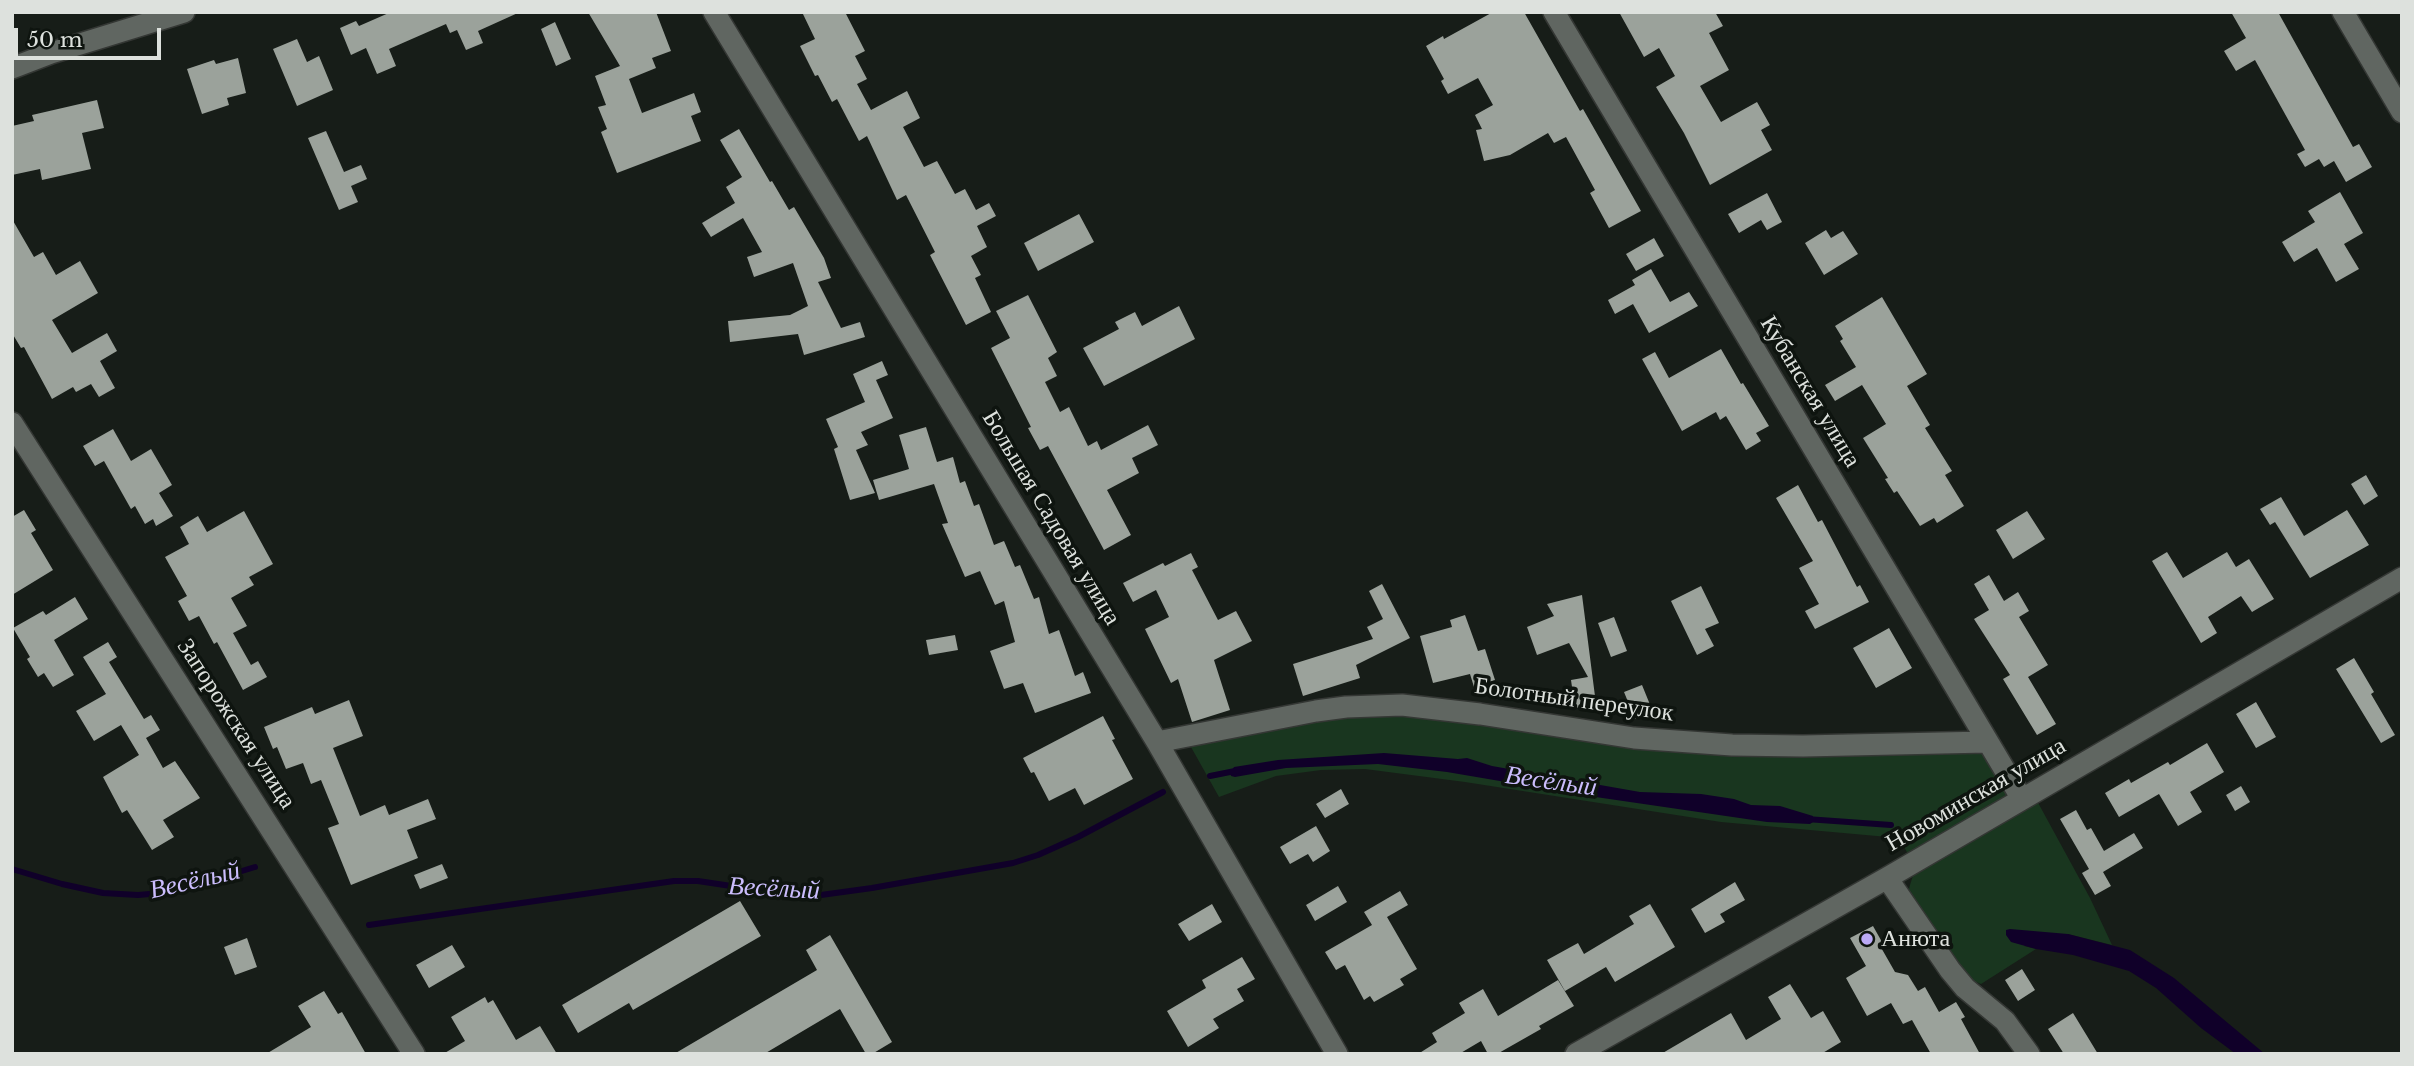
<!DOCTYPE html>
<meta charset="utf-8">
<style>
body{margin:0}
#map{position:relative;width:2414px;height:1066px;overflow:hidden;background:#171d18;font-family:"Libre Baskerville",serif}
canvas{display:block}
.frame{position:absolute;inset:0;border:14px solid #dde1dd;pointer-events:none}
.scale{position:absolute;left:14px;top:28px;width:147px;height:32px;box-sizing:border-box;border:4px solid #dde1dd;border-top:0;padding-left:9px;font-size:21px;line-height:24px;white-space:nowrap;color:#dde1dd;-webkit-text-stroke:5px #0e140f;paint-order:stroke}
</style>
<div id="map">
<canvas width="2414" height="1066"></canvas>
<div class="frame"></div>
<div class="scale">50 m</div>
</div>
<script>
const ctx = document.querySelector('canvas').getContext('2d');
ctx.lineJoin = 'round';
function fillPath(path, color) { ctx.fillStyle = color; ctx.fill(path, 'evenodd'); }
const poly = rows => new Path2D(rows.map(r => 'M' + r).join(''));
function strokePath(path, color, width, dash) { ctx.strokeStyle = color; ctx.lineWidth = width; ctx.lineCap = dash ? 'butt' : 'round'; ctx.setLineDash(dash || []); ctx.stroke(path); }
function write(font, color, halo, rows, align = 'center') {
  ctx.font = font + ' "Libre Baskerville",serif'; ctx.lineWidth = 7; ctx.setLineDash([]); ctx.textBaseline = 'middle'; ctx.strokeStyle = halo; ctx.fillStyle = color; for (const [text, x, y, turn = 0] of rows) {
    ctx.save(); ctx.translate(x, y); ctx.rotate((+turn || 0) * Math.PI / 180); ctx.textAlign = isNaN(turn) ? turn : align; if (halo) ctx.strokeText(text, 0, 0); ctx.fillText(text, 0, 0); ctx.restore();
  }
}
fillPath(poly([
 [1373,711,1495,723,1983,749,2009,794,1908,854,1899,838,1721,822,1465,782,1365,769,1321,770,1276,776,1219,797,1191,747,1309,720],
 [2036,799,2090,898,2112,945,2068,934,2024,946,2036,949,1981,984,1969,979,1908,893,1910,885,1915,869]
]), '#19361f');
fillPath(poly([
 [1384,753,1458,759,1467,758,1492,766,1640,792,1701,794,1734,799,1751,805,1780,806,1813,816,1813,822,1810,824,1767,822,1582,795,1447,772,1378,764,1286,768,1235,777,1231,776,1230,773,1234,767,1278,760],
 [2010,929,2068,934,2130,950,2174,978,2265,1054,2236,1054,2201,1028,2156,988,2129,971,2073,955,2036,949,2011,942,2006,935,2006,930]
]), '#100029');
strokePath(poly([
 [1210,776,1240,770],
 [1806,819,1891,825],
 [12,869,62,884,103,893,138,895,173,892,255,867],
 [369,925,674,881,698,881,791,895,821,895,872,888,1013,863,1038,855,1078,837,1163,792]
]), '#100029', 6);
fillPath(poly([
 [391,12,520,12,478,31,483,43,466,50,457,30,450,33,446,24,389,49,396,66,377,74,366,48,351,55,340,28,356,21,359,26],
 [588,12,656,12,671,51,652,58,656,68,629,79,642,113,694,93,701,112,691,116,701,141,617,173,601,132,607,129,598,107,606,105,595,76,620,66],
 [802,12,845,12,865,51,855,56,867,79,857,84,871,110,907,91,920,118,903,127,924,167,937,161,955,194,965,189,976,210,989,203,996,216,977,226,987,247,971,256,981,275,975,278,991,312,966,325,930,255,935,252,906,195,897,200,867,136,859,141,837,99,832,102,818,75,815,76,800,46,815,39],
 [1493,12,1524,12,1580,111,1583,109,1641,211,1609,228,1590,193,1595,190,1566,137,1554,143,1548,133,1510,155,1484,161,1476,130,1482,129,1475,115,1493,105,1478,78,1448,94,1441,81,1444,79,1426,46,1443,36,1444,39],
 [1619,12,1715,12,1723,26,1709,33,1729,70,1700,86,1721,122,1757,102,1770,125,1761,130,1772,150,1710,185,1684,133,1656,87,1675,76,1659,48,1644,57],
 [2231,12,2278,12,2353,147,2359,144,2372,167,2346,182,2334,161,2324,167,2319,159,2305,167,2297,154,2305,150,2255,60,2236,71,2224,51,2246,38],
 [555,22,571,59,556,66,541,29],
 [297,39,307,62,319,56,333,90,297,106,273,49],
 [238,58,246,93,227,98,229,105,202,114,187,69,214,60,216,64],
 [97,100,104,128,82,133,91,169,42,180,40,169,12,175,12,126,34,121,32,115],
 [739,129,770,182,772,181,789,210,794,207,824,258,831,278,818,282,841,328,860,322,865,337,804,355,798,334,730,342,728,321,790,315,808,306,793,263,754,277,747,257,762,252,743,218,711,237,702,223,735,203,726,187,742,177,720,140],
 [326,131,344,172,361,165,367,179,351,186,358,202,339,210,308,138],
 [2340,192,2363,233,2344,244,2359,269,2336,282,2317,248,2294,262,2282,242,2315,222,2308,211],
 [1767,193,1782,222,1767,230,1761,220,1739,233,1728,214],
 [1079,214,1094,242,1038,271,1024,243],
 [12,219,34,257,43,252,56,275,80,261,98,293,52,320,72,353,107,333,117,351,100,361,115,388,99,397,91,384,76,392,73,387,52,399,24,347,21,348,12,333],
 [1826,230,1831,238,1843,231,1858,254,1824,275,1805,243],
 [1654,238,1664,256,1636,271,1626,254],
 [1651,269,1670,302,1689,292,1698,306,1649,333,1633,304,1615,314,1608,300,1635,285,1632,280],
 [1028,295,1057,352,1048,358,1057,376,1045,382,1060,412,1069,407,1088,446,1097,441,1101,450,1148,425,1158,445,1132,458,1139,473,1107,490,1131,535,1104,550,1048,446,1040,450,1028,428,1031,427,991,348,1010,338,996,311],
 [1882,297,1927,374,1907,386,1930,425,1925,428,1952,471,1945,475,1964,506,1937,523,1934,518,1920,526,1897,491,1894,493,1885,479,1888,478,1863,438,1886,424,1862,385,1835,401,1825,385,1856,367,1840,341,1843,339,1835,326],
 [1179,306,1195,339,1104,386,1083,348,1119,329,1115,322,1135,312,1142,326],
 [1721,349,1741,384,1743,383,1769,426,1756,433,1761,441,1746,450,1726,416,1720,420,1716,412,1682,431,1642,359,1655,352,1669,378],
 [882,361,888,375,876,380,893,418,861,432,868,445,856,450,875,493,850,500,834,449,838,447,826,419,865,402,853,374],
 [926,427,937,462,953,457,960,483,965,481,974,506,979,504,994,545,1004,541,1015,567,1020,565,1034,599,1039,597,1049,634,1059,630,1075,676,1083,672,1091,693,1035,713,1023,683,1004,689,990,651,1015,642,1004,601,995,605,980,571,965,577,942,524,948,523,934,484,879,500,873,480,909,469,899,435],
 [113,429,131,461,151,449,172,485,159,493,173,516,156,526,153,519,145,524,135,506,131,509,104,461,95,466,83,446],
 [2366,475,2378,496,2364,505,2351,484],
 [1798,485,1818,522,1822,520,1857,587,1860,585,1869,602,1815,629,1805,611,1819,604,1799,568,1813,561,1776,498],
 [2281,497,2304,536,2347,510,2369,545,2310,578,2275,522,2270,525,2260,509],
 [24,510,36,530,31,533,53,570,12,595,12,517],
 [244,511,273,564,249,577,254,585,231,598,247,626,233,633,251,665,258,661,267,677,243,690,217,642,214,644,199,616,189,621,178,601,187,596,165,557,189,544,180,527,198,516,207,532],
 [2027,511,2045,539,2013,559,1996,530],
 [2167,552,2183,578,2227,552,2236,567,2249,559,2274,599,2252,612,2241,596,2208,617,2217,633,2201,643,2152,561],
 [1191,553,1198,567,1192,570,1218,620,1236,611,1252,641,1214,660,1230,710,1192,722,1178,679,1171,683,1145,629,1169,617,1156,590,1133,602,1123,583,1163,563,1165,566],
 [1989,575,2004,601,2018,592,2029,611,2019,617,2048,665,2028,677,2056,724,2037,735,2003,679,2010,675,1974,619,1989,610,1974,584],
 [1382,584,1410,638,1356,665,1360,678,1303,696,1293,664,1373,639,1367,627,1383,619,1369,591],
 [1701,586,1719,623,1705,629,1714,646,1697,655,1671,601],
 [1582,595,1596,704,1575,708,1571,680,1588,677,1569,643,1537,655,1527,627,1554,616,1547,604],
 [75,597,88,619,54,640,74,675,53,687,44,673,38,677,27,659,30,657,13,628,43,611,46,615],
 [1465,615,1478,651,1485,649,1495,680,1474,687,1470,674,1433,683,1420,636,1452,627,1450,620],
 [1614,617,1627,651,1611,657,1598,623],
 [1889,628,1912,668,1876,688,1853,648],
 [955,635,958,650,929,655,926,640],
 [108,642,117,657,109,662,144,719,151,715,160,730,146,738,163,768,175,761,200,798,163,820,174,837,152,850,127,810,122,813,103,777,139,755,121,725,94,741,76,711,106,694,83,657],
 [2354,658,2374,692,2371,694,2395,735,2381,743,2336,669],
 [1642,685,1653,712,1635,719,1624,692],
 [349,700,363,736,333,748,360,816,385,805,389,815,428,799,436,819,407,830,418,858,351,885,328,828,339,824,321,780,311,784,303,763,286,769,277,747,273,749,264,727,312,707,315,714],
 [2256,702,2276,737,2256,748,2236,714],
 [1103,716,1115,739,1112,740,1133,779,1084,805,1075,788,1049,801,1034,772,1031,773,1023,758],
 [2207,743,2224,772,2190,792,2202,812,2178,826,2159,794,2119,817,2105,793,2129,779,2131,783,2168,762,2170,765],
 [2241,786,2250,802,2235,811,2226,795],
 [1341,789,1349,804,1325,818,1316,804],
 [2076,810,2087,830,2091,828,2104,851,2134,833,2143,848,2103,872,2111,886,2095,895,2082,873,2089,869,2060,819],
 [1316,826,1330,851,1313,862,1308,854,1290,864,1280,847],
 [442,864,448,878,420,889,414,875],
 [1735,882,1745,900,1720,914,1725,922,1705,933,1691,909],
 [1338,886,1347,902,1315,921,1306,905],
 [1400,891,1408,905,1387,917,1417,969,1400,979,1404,985,1374,1002,1370,996,1364,1000,1345,965,1336,970,1325,952,1372,925,1364,912],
 [740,901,761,936,633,1010,629,1003,578,1033,562,1005],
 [1212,904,1222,922,1189,941,1178,924],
 [1650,904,1675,947,1615,982,1606,967,1565,991,1547,960,1578,943,1584,954,1634,924,1629,916],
 [1873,926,1882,942,1879,944,1895,972,1908,975,1918,991,1925,987,1939,1012,1956,1002,1965,1017,1961,1019,1980,1054,1931,1054,1912,1020,1903,1024,1891,1003,1867,1016,1846,978,1866,966,1850,938],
 [830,935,892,1042,872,1054,866,1054,840,1009,764,1054,674,1054,817,970,806,950],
 [247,938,257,967,235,975,224,947],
 [452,945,465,967,429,988,416,965],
 [1242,957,1255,979,1237,989,1244,1001,1213,1019,1219,1028,1188,1047,1167,1011,1206,988,1202,980],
 [2022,969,2035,990,2018,1001,2005,980],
 [1558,980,1574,1006,1539,1026,1541,1029,1497,1054,1488,1054,1481,1041,1459,1054,1418,1054,1437,1042,1432,1033,1465,1013,1459,1003,1483,989,1498,1016],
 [1790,984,1811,1018,1823,1011,1841,1042,1821,1054,1661,1054,1731,1013,1746,1040,1781,1019,1768,997],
 [324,991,338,1014,342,1012,366,1054,266,1054,311,1027,298,1006],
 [485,997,488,1003,493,1000,516,1040,540,1026,557,1054,443,1054,465,1041,451,1017],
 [2073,1013,2098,1054,2064,1054,2048,1029]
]), '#9ba29b');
const minor = poly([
 [714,12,1157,742,1337,1054],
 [1554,12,2022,799],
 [2343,12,2402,112],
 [12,68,51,53,184,12],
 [12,423,414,1054],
 [1157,742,1316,711,1346,707,1402,705,1480,714,1634,738,1732,745,1803,746,1987,742],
 [1887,878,1950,970,1965,988,2005,1021,2029,1054],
 [1576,1054,1887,878,2402,578]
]);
strokePath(minor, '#343734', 24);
strokePath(minor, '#606661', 21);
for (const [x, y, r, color] of [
 [1867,939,7,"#bbaaf6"]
]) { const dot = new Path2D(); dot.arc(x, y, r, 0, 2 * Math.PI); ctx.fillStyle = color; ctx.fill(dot); strokePath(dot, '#0e140f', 2.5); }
write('24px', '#dde1dd', '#0e140f', [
 ["Кубанская улица",1810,392,59],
 ["Большая Садовая улица",1051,518,59],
 ["Болотный переулок",1574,700,8],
 ["Запорожская улица",236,724,57],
 ["Новоминская улица",1976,795,-30]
]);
write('24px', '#dde1dd', '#0e140f', [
 ["Анюта",1881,939]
], 'left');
write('italic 26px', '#cbbdfd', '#0e140f', [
 ["Весёлый",1551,782,8],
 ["Весёлый",195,881,-13],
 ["Весёлый",774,889,3]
]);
</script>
